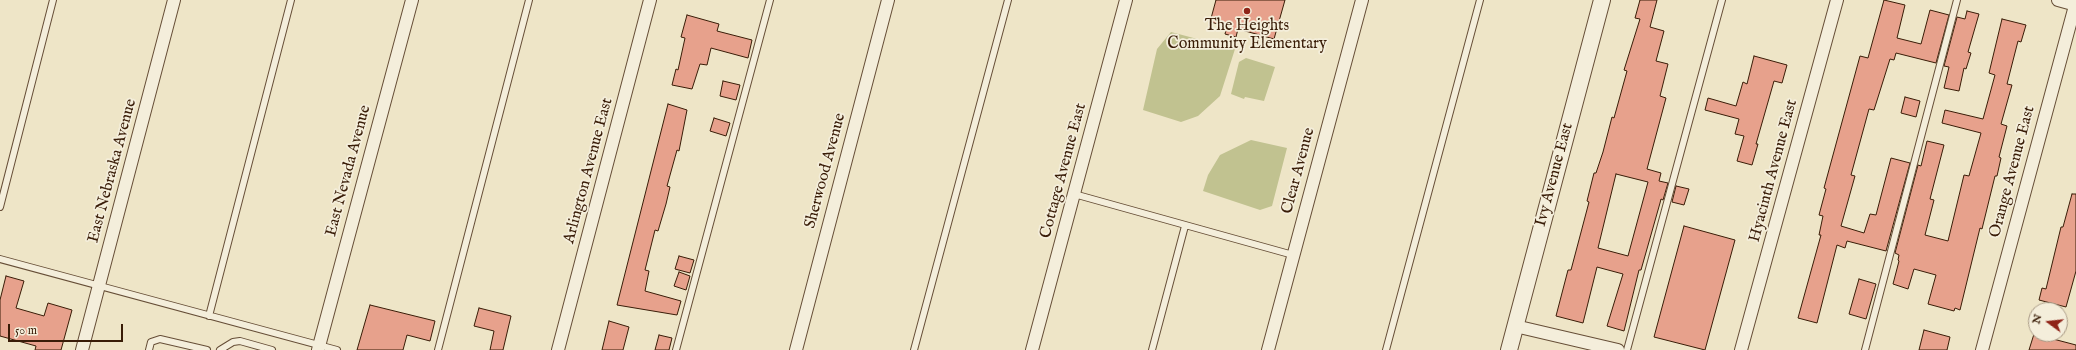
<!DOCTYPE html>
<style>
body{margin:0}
#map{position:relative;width:2076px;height:350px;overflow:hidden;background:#eee5c7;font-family:"IM FELL English",serif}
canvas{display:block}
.north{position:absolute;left:2028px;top:302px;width:40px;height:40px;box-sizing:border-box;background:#f4eedb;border:1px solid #a99a86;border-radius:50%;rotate:285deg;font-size:11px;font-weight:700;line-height:16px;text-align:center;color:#391c07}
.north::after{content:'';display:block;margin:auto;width:14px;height:18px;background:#8f2418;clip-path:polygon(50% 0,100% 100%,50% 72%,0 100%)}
.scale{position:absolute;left:8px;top:324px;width:115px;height:18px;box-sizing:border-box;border:2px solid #391c07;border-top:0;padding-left:5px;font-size:12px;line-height:14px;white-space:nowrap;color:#391c07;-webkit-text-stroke:3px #f4eedb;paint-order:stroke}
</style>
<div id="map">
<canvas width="2076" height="350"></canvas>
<div class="north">N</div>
<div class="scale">50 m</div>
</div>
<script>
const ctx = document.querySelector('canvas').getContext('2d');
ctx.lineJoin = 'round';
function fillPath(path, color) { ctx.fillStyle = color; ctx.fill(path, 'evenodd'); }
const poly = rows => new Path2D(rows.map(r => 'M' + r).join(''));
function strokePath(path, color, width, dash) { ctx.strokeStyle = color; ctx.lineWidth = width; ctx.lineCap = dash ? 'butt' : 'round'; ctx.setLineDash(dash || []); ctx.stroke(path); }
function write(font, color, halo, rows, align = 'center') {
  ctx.font = font + ' "IM FELL English",serif'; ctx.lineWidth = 3.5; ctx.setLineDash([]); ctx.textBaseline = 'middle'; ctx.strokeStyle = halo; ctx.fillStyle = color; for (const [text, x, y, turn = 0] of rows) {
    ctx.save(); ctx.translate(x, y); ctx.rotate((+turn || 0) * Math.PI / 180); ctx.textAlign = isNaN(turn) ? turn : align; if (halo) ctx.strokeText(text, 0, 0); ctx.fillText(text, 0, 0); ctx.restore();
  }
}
fillPath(poly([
 [1171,32,1235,49,1220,96,1198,116,1181,122,1143,110,1157,49],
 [1246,58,1275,67,1264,101,1245,97,1244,99,1231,94,1239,62],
 [1251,140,1287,148,1272,206,1260,210,1203,191,1208,175,1220,155]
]), '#c1c290');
const building = poly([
 [1216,0,1285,0,1274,39,1238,29,1236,37,1225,34,1227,26,1210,22,1216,0],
 [1640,0,1657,0,1650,27,1664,31,1656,61,1668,64,1660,96,1666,98,1647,169,1661,173,1659,181,1668,183,1663,200,1661,199,1660,203,1641,270,1639,270,1624,331,1607,326,1623,274,1597,267,1583,323,1556,316,1568,270,1571,270,1589,202,1587,201,1594,173,1596,173,1603,152,1612,117,1614,118,1627,71,1624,70,1640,19,1635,18,1640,0],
 [1616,174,1648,182,1628,256,1598,248,1616,174],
 [1884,0,1905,5,1897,38,1921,44,1930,10,1949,15,1936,63,1896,53,1894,60,1890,59,1874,110,1869,109,1851,175,1855,176,1841,226,1864,233,1870,214,1876,215,1891,158,1910,163,1886,251,1847,241,1845,248,1837,245,1817,323,1798,318,1821,235,1819,235,1823,216,1819,215,1826,189,1824,188,1860,56,1868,58,1884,0],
 [1967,11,1979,14,1968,52,1971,53,1966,69,1964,68,1959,91,1944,88,1949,67,1944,66,1957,17,1965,19,1967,11],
 [687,15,719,24,717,31,752,40,748,58,711,48,707,65,700,64,692,89,672,85,676,69,678,70,685,38,681,37,687,15],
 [2002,19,2026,25,2021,42,2018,41,2007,84,2012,85,2001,124,2007,126,1999,157,2001,158,1997,176,1995,176,1982,229,1980,228,1960,310,1955,308,1954,311,1928,304,1936,275,1914,269,1908,289,1893,284,1899,261,1898,260,1899,255,1895,253,1918,165,1921,166,1927,141,1944,145,1930,199,1934,200,1925,235,1948,241,1964,175,1969,176,1981,133,1942,123,1945,110,1983,119,1995,75,1989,73,2002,19],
 [1754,56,1787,65,1782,83,1774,81,1756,144,1758,144,1752,165,1737,161,1744,136,1735,134,1739,119,1705,110,1708,98,1736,106,1743,82,1747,84,1754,56],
 [723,81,740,85,736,100,720,96,723,81],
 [1905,97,1920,101,1916,117,1901,113,1905,97],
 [668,104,687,110,679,151,677,150,667,186,670,187,666,204,658,231,655,230,645,270,649,271,645,291,681,301,677,315,617,305,668,104],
 [714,118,730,123,726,136,710,131,714,118],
 [1676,186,1689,189,1684,205,1672,202,1676,186],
 [2072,194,2076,194,2076,271,2066,307,2039,300,2042,288,2046,289,2061,227,2063,227,2072,194],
 [1684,226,1735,240,1705,350,1654,337,1684,226],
 [679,256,694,260,690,273,675,269,679,256],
 [679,272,690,276,686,290,674,286,679,272],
 [6,276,24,281,16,308,44,316,48,303,72,310,61,350,35,350,36,346,0,336,0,300,6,276],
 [1859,279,1876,284,1866,319,1849,314,1859,279],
 [370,305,435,321,430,341,407,335,403,350,357,350,370,305],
 [479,308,511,316,503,350,490,350,494,331,474,326,479,308],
 [609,321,629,327,623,350,602,350,609,321],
 [1924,330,1950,337,1947,350,1919,350,1924,330],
 [2034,334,2076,345,2076,350,2029,350,2034,334],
 [659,335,672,338,669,350,655,350,659,335]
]);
fillPath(building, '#e7a18c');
strokePath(building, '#391c07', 1);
const service = poly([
 [1074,194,1293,255],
 [0,207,53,0],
 [0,259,337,350],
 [209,316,291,0],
 [149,350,151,342,160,339,207,350],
 [220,350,233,342,240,341,272,350],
 [438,350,529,0],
 [676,350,770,0],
 [914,350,1008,0],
 [1152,350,1185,226],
 [1386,350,1480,0],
 [1627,350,1722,0],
 [1865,350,1957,0]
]);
const minor = poly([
 [2058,0,2076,5],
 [1515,326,1618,350],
 [82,350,174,0],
 [318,350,412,0],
 [558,350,650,0],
 [796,350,888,0],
 [1032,350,1126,0],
 [1268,350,1362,0],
 [1741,350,1837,0],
 [1982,350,2076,2]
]);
const tertiary = poly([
 [1509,350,1602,0]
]);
strokePath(service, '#664e37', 8);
strokePath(minor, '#664e37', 14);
strokePath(tertiary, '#664e37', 18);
strokePath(service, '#f4eedb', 6);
strokePath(minor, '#f4eedb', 12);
strokePath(tertiary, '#f4eedb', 16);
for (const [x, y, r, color] of [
 [1247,11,4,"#8f2418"]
]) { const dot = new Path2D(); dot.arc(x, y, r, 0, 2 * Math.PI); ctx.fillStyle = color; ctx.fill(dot); strokePath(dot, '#f4eedb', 1.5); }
write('16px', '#391c07', '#f4eedb', [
 ["The Heights",1247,27],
 ["Community Elementary",1247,45]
]);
write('16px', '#391c07', '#f4eedb', [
 ["East Nebraska Avenue",113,171,-75],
 ["East Nevada Avenue",349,171,-75],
 ["Arlington Avenue East",589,171,-75],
 ["Sherwood Avenue",826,171,-75],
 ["Cottage Avenue East",1064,171,-75],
 ["Clear Avenue",1299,171,-75],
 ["Hyacinth Avenue East",1774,171,-75],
 ["Orange Avenue East",2013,172,-75],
 ["Ivy Avenue East",1555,175,-75]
]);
</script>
